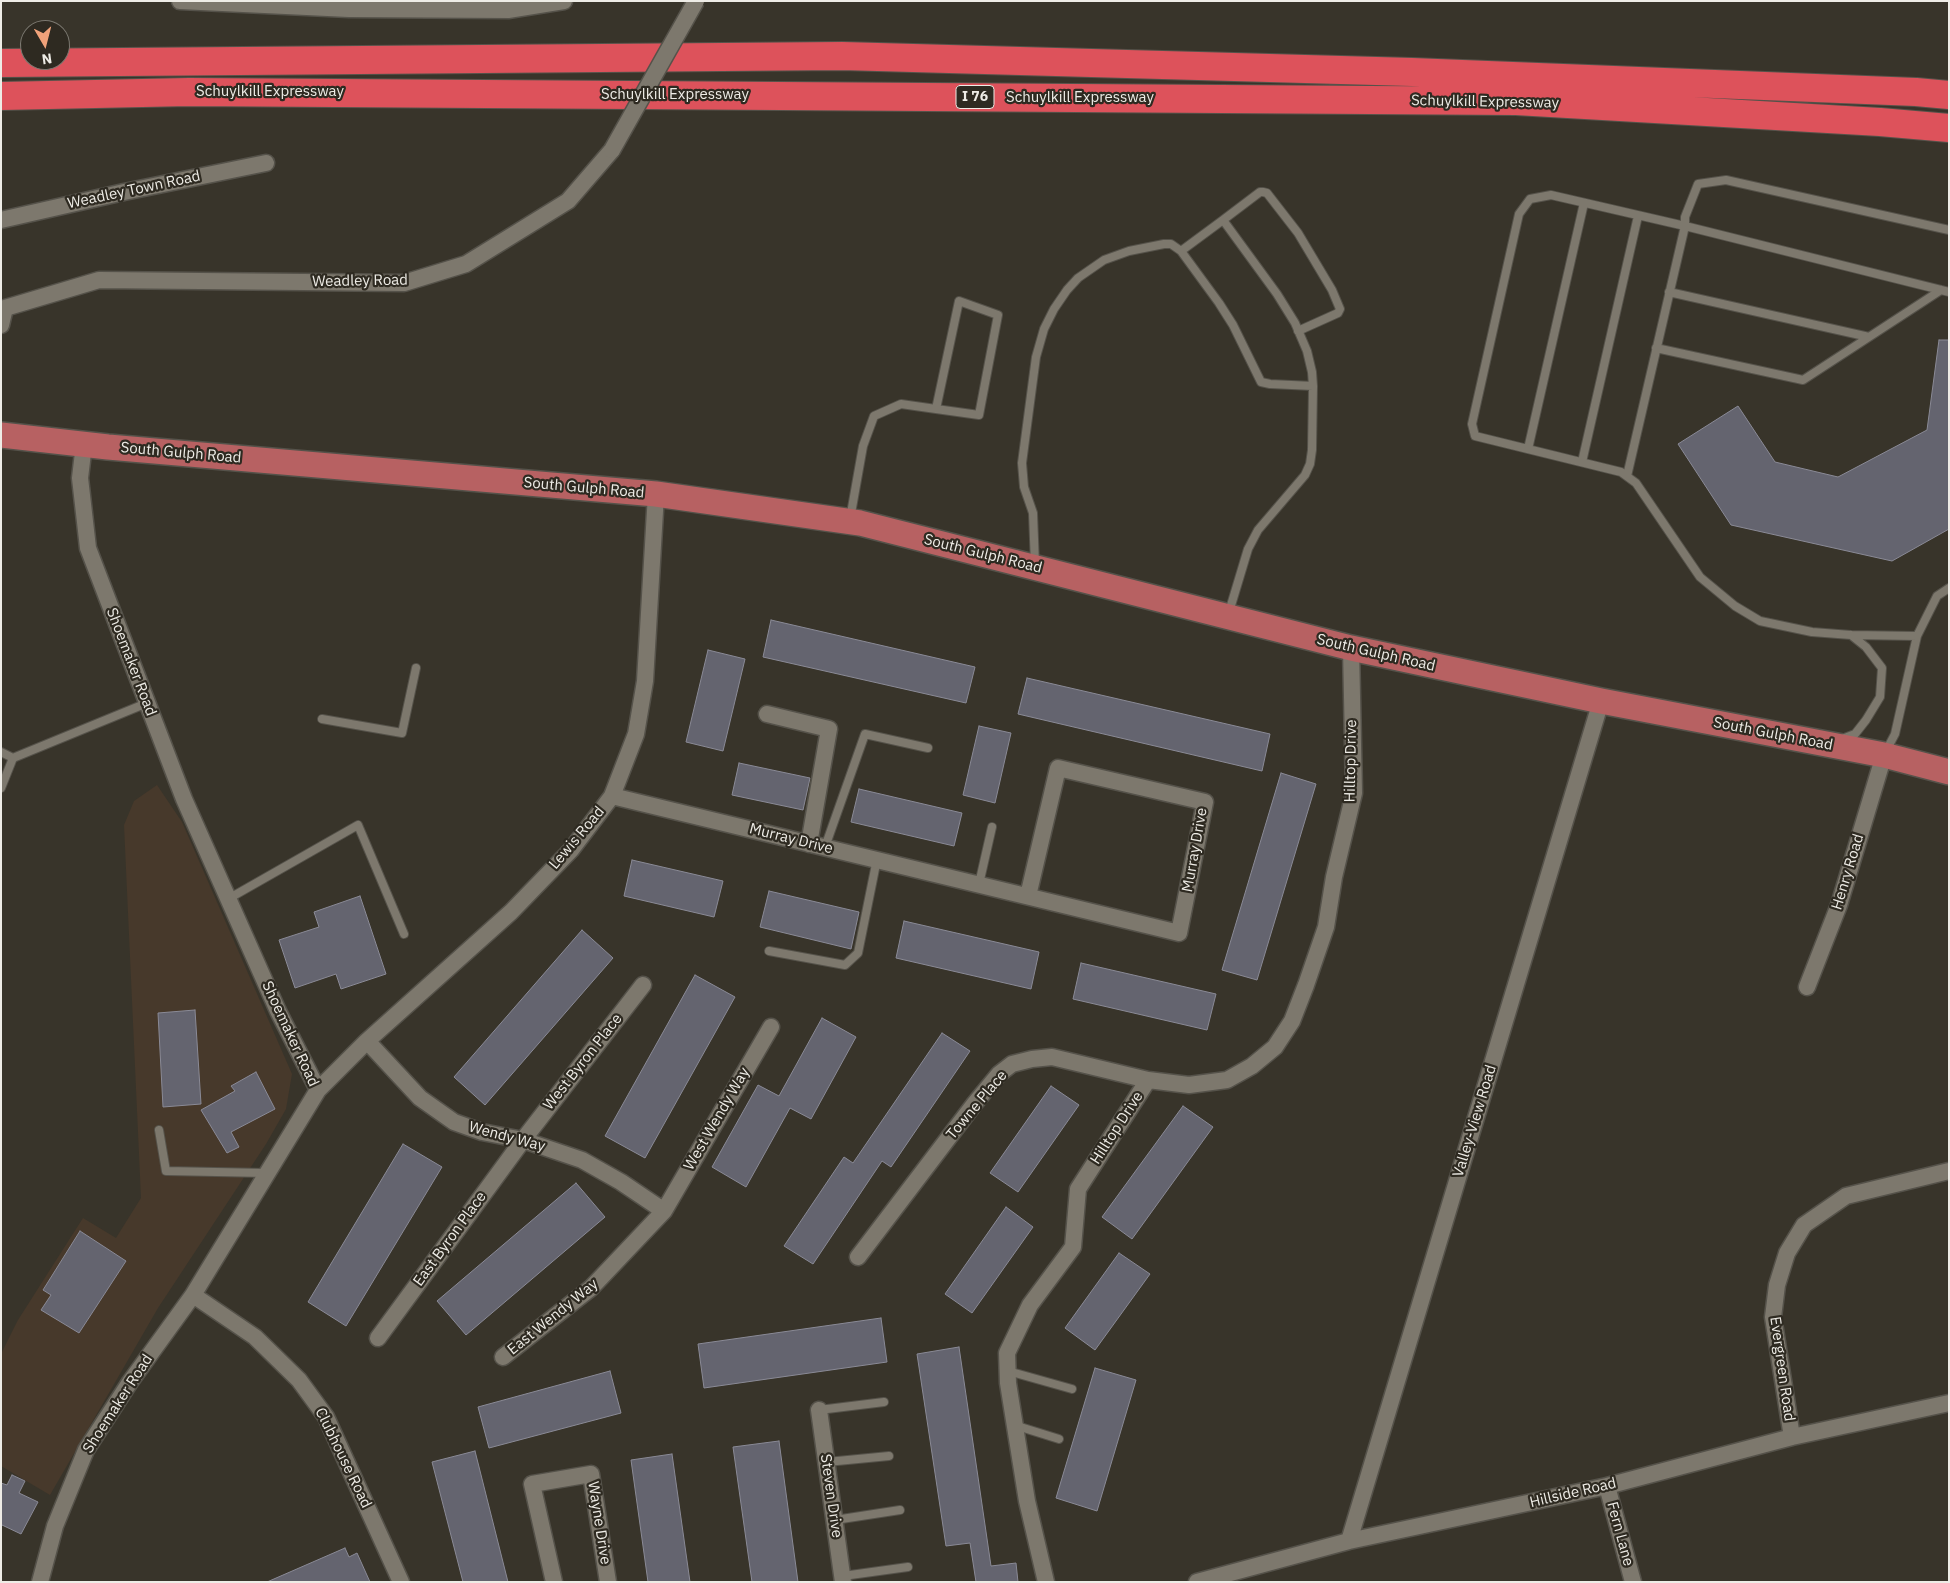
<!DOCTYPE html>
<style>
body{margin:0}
#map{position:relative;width:1950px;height:1583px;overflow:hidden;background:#38342a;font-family:"IBM Plex Sans",sans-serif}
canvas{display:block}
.frame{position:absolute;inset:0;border:2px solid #eeece6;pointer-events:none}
.north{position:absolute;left:20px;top:20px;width:50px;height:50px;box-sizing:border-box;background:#2e2a21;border:1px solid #7b7870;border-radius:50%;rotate:172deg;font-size:14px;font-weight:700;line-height:20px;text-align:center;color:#eeece6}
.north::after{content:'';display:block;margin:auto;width:18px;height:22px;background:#f0a27a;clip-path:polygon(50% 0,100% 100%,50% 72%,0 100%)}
</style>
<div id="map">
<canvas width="1950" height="1583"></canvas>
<div class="frame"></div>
<div class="north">N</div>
</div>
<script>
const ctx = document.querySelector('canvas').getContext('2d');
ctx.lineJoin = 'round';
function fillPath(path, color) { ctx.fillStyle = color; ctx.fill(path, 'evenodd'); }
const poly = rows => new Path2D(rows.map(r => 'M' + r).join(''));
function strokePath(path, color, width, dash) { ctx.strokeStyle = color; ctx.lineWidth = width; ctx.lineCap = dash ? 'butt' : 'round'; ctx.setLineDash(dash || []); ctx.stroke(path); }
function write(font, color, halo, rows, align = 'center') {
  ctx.font = font + ' "IBM Plex Sans",sans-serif'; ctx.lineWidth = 4.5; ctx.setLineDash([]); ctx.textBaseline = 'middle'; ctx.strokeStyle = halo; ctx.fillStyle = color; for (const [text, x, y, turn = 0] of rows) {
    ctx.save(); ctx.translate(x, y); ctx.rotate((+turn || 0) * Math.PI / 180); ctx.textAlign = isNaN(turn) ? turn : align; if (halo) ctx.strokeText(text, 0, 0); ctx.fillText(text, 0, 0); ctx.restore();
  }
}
fillPath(poly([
 [157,785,182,822,292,1074,286,1109,266,1144,158,1308,50,1495,1,1466,1,1354,18,1320,83,1218,116,1238,141,1198,124,825,134,801]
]), '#47392b');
const building = poly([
 [1939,340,1949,340,1949,529,1892,561,1731,525,1678,444,1738,406,1775,462,1838,477,1927,430,1939,340],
 [771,620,975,667,966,703,763,657,771,620],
 [708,650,745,659,723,751,686,742,708,650],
 [1027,678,1270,734,1262,771,1018,714,1027,678],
 [979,726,1011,733,995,803,963,795,979,726],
 [739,763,810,778,803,810,732,795,739,763],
 [1281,773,1316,784,1257,980,1222,970,1281,773],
 [859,789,962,813,954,846,851,822,859,789],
 [632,860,723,881,714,917,624,896,632,860],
 [769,891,859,912,851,949,760,927,769,891],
 [360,896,386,974,341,989,336,974,295,988,279,940,319,927,314,912,360,896],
 [904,921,1039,952,1031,989,896,958,904,921],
 [582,930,613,958,485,1105,454,1077,582,930],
 [1081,963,1216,994,1207,1030,1073,999,1081,963],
 [695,975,735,997,645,1158,605,1136,695,975],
 [195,1010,201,1104,163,1107,158,1013,195,1010],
 [822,1018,856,1037,811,1119,790,1108,746,1187,712,1167,758,1085,779,1096,822,1018],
 [942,1033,970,1051,891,1167,882,1161,813,1264,784,1246,844,1157,853,1163,942,1033],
 [256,1072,275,1109,231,1132,239,1147,227,1153,201,1110,235,1091,231,1086,256,1072],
 [1051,1086,1079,1105,1018,1192,990,1173,1051,1086],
 [1183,1106,1213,1127,1132,1239,1102,1217,1183,1106],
 [403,1144,442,1167,346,1326,308,1302,403,1144],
 [576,1183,605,1217,466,1335,437,1301,576,1183],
 [1006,1207,1033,1227,972,1313,945,1294,1006,1207],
 [80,1231,126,1261,79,1333,41,1310,51,1295,43,1290,80,1231],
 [1119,1253,1150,1274,1095,1350,1065,1328,1119,1253],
 [881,1318,887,1362,704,1388,698,1344,881,1318],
 [959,1347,991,1566,1016,1563,1018,1582,976,1582,970,1543,946,1546,917,1354,959,1347],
 [1095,1368,1136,1380,1097,1511,1056,1498,1095,1368],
 [610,1371,621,1413,489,1448,478,1407,610,1371],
 [779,1441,798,1582,752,1582,733,1447,779,1441],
 [475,1451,508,1582,463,1582,432,1462,475,1451],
 [672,1454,690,1582,648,1582,631,1460,672,1454],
 [12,1475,25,1481,19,1493,38,1502,21,1534,2,1525,1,1527,1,1483,7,1485,12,1475],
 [345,1548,349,1557,357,1553,370,1582,267,1582,345,1548]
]);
fillPath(building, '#64646f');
strokePath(building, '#8a8a96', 1);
const service = poly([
 [1223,220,1260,192,1263,192,1267,193,1298,233,1332,290,1340,309,1338,313,1298,331],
 [1181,251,1219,303,1233,325,1261,382,1270,384,1313,386],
 [1669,292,1869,337,1941,290],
 [1656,348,1803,380,1869,337],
 [1528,449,1584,203],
 [1582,462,1638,216],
 [1627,476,1685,226,1949,292],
 [850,519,863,446,874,416,901,404,936,409,979,415,998,315,959,301,936,409],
 [1035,565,1033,513,1024,487,1022,463,1036,357,1044,329,1054,309,1067,290,1078,278,1104,260,1129,251,1164,244,1171,244,1181,251,1223,220,1277,294,1295,323,1307,351,1312,372,1313,386,1312,450,1310,464,1305,475,1258,530,1248,549,1229,612],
 [1917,636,1851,635,1812,632,1760,621,1735,606,1700,577,1636,483,1621,472,1475,436,1472,424,1519,214,1530,199,1551,195,1685,226,1685,217,1698,184,1726,180,1949,230],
 [322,719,402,733,416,668],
 [1842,739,1855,734,1866,720,1880,697,1882,668,1866,647,1851,635],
 [1886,751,1895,734,1917,636,1937,596,1949,588],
 [1,752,13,758,147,703],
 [1,788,13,758],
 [825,847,865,734,928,748],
 [979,884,992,827],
 [228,899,358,825,404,934],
 [769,951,845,965,858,953,877,859],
 [159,1130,166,1171,266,1173],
 [1008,1371,1072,1389],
 [819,1410,884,1402],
 [1014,1425,1059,1439],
 [827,1462,889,1456],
 [835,1520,900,1510],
 [843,1576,908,1567]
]);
const minor = poly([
 [180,1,349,9,508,10,564,1],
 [1,220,124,192,266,163],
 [1,325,5,308,99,280,404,283,466,264,568,201,612,150],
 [767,714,829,729,809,844],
 [612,796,1179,933,1205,802,1058,768,1028,896],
 [1807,987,1839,905,1884,755],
 [367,1041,420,1098,454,1122,482,1132,523,1140,582,1160,621,1182,664,1211],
 [318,1090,367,1041,511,912,571,850,612,796,636,734,645,681,656,494],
 [858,1257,975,1103,999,1074,1012,1064,1032,1059,1052,1057,1148,1080],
 [193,1295,255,1337,299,1380,326,1417,401,1582],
 [378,1338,523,1140,643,985],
 [503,1357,591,1288,664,1211,771,1027],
 [819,1410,843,1582],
 [1792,1437,1773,1317,1777,1285,1787,1253,1804,1225,1846,1196,1949,1171],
 [1607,1486,1633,1582],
 [1349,1541,1601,701],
 [40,1582,55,1526,86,1450,130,1382,193,1295,318,1090,278,1011,184,799,88,548,80,478,84,444],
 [554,1582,532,1484,591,1474,608,1582],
 [1046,1582,1027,1501,1008,1383,1007,1353,1030,1305,1073,1247,1078,1189,1148,1080,1189,1085,1227,1080,1252,1066,1275,1047,1292,1021,1306,985,1326,927,1334,877,1354,793,1351,648],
 [1197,1582,1349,1541,1607,1486,1792,1437,1949,1403]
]);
const primary = poly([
 [1,435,108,447,656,494,860,523,1351,648,1601,701,1884,755,1949,772]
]);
const motorway = poly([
 [1,63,842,56,1412,72,1916,92,1949,95],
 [1,96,189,92,1516,101,1880,122,1949,128]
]);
strokePath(service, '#55524a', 10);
strokePath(minor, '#55524a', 19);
strokePath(primary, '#55524a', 28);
strokePath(motorway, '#55524a', 30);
strokePath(service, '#7d786d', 8);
strokePath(minor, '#7d786d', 16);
strokePath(primary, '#b76162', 25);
strokePath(motorway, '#dd525b', 28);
const minorBridge = poly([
 [612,150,696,1]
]);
strokePath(minorBridge, '#55524a', 19, []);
strokePath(minorBridge, '#7d786d', 16);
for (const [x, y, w] of [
 [975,97,38]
]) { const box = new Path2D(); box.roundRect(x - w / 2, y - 11.5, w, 23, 4); ctx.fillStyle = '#2e2a21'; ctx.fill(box); strokePath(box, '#eeece6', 1); }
write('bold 14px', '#eeece6', null, [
 ["I 76",975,97]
]);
write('15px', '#eeece6', '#2e2a21', [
 ["Schuylkill Expressway",270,92],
 ["Schuylkill Expressway",675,95],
 ["Schuylkill Expressway",1080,98],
 ["Schuylkill Expressway",1485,102,1],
 ["Weadley Town Road",134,190,-12],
 ["Weadley Road",360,281,-1],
 ["South Gulph Road",181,453,5],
 ["South Gulph Road",584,488,5],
 ["South Gulph Road",983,554,14],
 ["South Gulph Road",1376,653,13],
 ["Shoemaker Road",131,662,69],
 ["South Gulph Road",1773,734,11],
 ["Hilltop Drive",1351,761,-89],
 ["Lewis Road",577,838,-50],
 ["Murray Drive",791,839,14],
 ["Murray Drive",1195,850,-80],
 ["Henry Road",1848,872,-73],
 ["Shoemaker Road",290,1034,65],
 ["West Byron Place",583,1062,-52],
 ["Towne Place",977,1105,-50],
 ["West Wendy Way",717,1119,-60],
 ["Valley-View Road",1475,1121,-73],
 ["Hilltop Drive",1117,1128,-57],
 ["Wendy Way",507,1137,15],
 ["East Byron Place",450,1239,-54],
 ["East Wendy Way",553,1317,-39],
 ["Evergreen Road",1782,1369,82],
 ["Shoemaker Road",118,1404,-57],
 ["Clubhouse Road",343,1458,64],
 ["Hillside Road",1573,1493,-13],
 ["Steven Drive",831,1496,82],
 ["Wayne Drive",599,1523,81],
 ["Fern Lane",1620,1534,75]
]);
</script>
